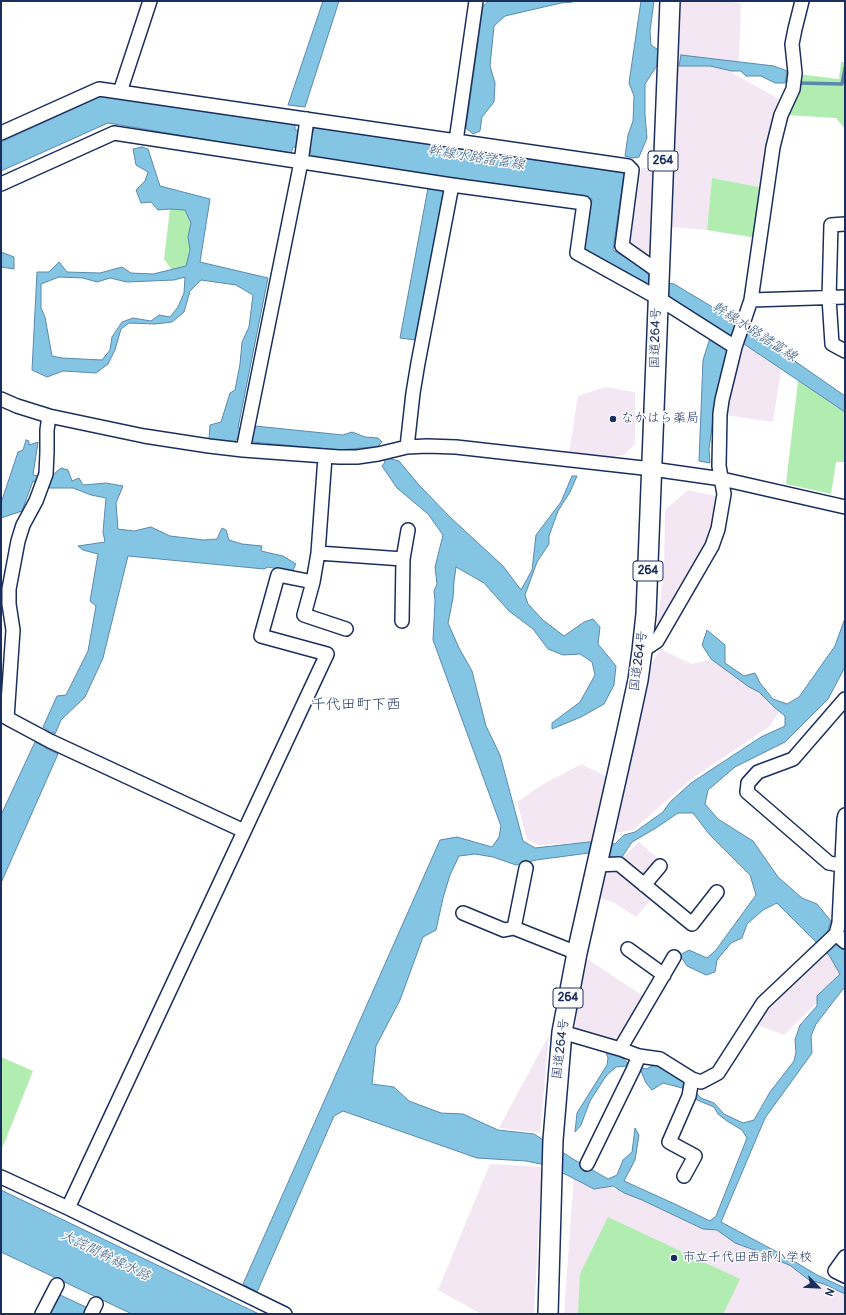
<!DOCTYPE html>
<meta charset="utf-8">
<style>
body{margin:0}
#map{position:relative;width:846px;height:1315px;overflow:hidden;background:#fff;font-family:Pangolin,sans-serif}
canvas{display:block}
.frame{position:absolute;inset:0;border:2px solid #1b2f5e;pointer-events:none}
.north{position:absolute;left:798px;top:1267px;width:40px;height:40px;-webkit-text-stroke:3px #fff;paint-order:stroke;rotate:114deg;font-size:11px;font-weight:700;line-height:16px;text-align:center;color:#1b2f5e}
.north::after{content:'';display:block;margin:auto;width:14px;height:18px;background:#1b2f5e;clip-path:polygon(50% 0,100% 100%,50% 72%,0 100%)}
</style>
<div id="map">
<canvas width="846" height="1315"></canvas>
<div class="frame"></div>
<div class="north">N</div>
</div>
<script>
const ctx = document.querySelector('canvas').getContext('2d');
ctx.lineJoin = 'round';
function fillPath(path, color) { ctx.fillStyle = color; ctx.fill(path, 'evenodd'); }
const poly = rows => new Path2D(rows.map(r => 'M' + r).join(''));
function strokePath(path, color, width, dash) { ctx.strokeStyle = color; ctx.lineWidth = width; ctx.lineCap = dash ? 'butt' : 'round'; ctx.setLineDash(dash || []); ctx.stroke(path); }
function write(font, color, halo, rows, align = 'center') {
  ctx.font = font + ' Pangolin,"Klee One",sans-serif'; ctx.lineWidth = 3; ctx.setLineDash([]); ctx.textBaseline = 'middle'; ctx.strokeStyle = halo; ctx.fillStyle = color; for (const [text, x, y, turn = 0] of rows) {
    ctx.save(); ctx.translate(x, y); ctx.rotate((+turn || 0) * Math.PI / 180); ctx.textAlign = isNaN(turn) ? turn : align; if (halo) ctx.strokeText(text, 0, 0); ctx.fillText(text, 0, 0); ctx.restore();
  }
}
fillPath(poly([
 [680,1,721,1,741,3,739,60,732,73,783,101,764,188,712,178,707,230,671,227],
 [641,168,653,168,650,258,630,246],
 [744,344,781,370,773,422,725,415],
 [605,387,635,392,635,444,624,455,607,458,569,453,578,396],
 [688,490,720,497,710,543,661,626,657,624,664,573,665,510],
 [660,649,692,664,714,659,782,707,770,726,690,780,633,830,615,833,652,663],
 [581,764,610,778,595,842,538,845,527,839,517,802,540,786],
 [639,842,661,861,639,886,653,898,636,917,615,903,600,898,609,861,622,858],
 [827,950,845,975,784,1035,755,1024,766,1006],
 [586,958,646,998,619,1045,575,1031,578,1002],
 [549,1035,540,1133,499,1128],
 [490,1164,542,1167,534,1314,481,1314,438,1290],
 [574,1174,715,1226,845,1290,845,1314,564,1314]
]), '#f3e7f3');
fillPath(poly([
 [841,62,845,62,845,129,836,118,787,115,798,74,839,79],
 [712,178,764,188,757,238,707,230],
 [170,209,185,210,191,223,188,237,190,250,186,266,172,270,164,259],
 [798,381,845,412,845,462,836,462,831,494,786,484],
 [1,1057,33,1071,1,1151],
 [608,1217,740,1279,723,1314,578,1314,580,1274]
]), '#b1ecb1');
const water = poly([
 [323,1,339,1,305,107,288,105,323,1],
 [489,1,574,1,573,2,561,3,505,16,494,26,490,66,495,83,494,102,482,117,480,131,473,134,466,128,483,6,489,1],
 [641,1,654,1,650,31,651,45,660,51,658,64,645,84,645,115,647,138,639,157,633,158,625,156,628,135,633,121,634,96,629,83,641,1],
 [681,55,774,66,787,71,785,83,775,83,761,76,746,76,741,71,732,71,710,66,679,66,681,55],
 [106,94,295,123,295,130,313,132,314,127,624,173,613,250,641,267,650,277,668,283,674,284,746,327,845,396,845,412,744,344,679,305,665,294,646,287,583,250,592,199,309,156,311,150,293,147,291,154,108,123,1,171,1,142,106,94],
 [142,147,148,149,160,186,210,199,200,262,268,278,238,428,252,431,255,426,343,435,352,432,365,437,378,438,382,442,378,446,391,459,399,461,419,485,451,518,503,566,521,590,532,570,536,535,561,502,572,476,577,476,570,492,558,511,549,536,549,544,537,562,525,595,528,604,543,620,564,636,584,622,593,619,600,627,598,644,616,666,614,685,604,704,581,717,552,729,552,723,580,702,595,675,592,662,580,654,563,655,548,649,533,629,509,611,484,583,456,567,454,582,453,598,448,623,459,648,472,671,486,726,500,755,523,841,535,848,589,842,615,844,624,835,635,832,663,812,670,802,691,783,761,737,785,726,785,716,774,707,759,692,749,687,711,659,702,645,707,630,725,645,725,663,744,676,755,673,760,683,773,699,787,704,799,697,835,646,845,618,845,667,828,699,785,742,735,767,708,790,705,804,718,819,753,841,778,877,802,898,817,904,831,921,827,933,845,951,845,989,843,989,816,1024,811,1036,812,1053,765,1118,721,1222,792,1260,817,1275,845,1288,845,1294,824,1284,809,1280,791,1266,757,1251,735,1243,717,1230,703,1229,642,1200,624,1193,613,1186,594,1189,567,1175,541,1164,526,1161,477,1158,343,1111,334,1116,257,1292,243,1284,440,840,457,837,492,847,499,837,501,826,433,640,435,601,434,591,437,584,435,567,443,535,428,514,397,488,382,466,385,462,373,447,338,450,253,442,251,436,241,434,234,442,209,439,210,425,221,422,230,393,235,390,240,364,242,342,249,327,253,295,236,285,201,280,190,291,184,312,172,322,155,324,129,323,121,329,115,350,108,364,96,373,63,371,47,377,32,370,37,272,49,272,59,262,67,272,100,273,122,267,131,273,153,274,186,266,190,250,188,237,191,223,185,210,170,209,158,210,151,202,141,203,136,190,145,181,148,172,136,165,133,149,142,147],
 [59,277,83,278,97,282,110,278,127,282,174,280,185,277,184,293,178,307,170,317,159,315,151,321,133,318,122,322,112,337,110,350,102,360,62,358,52,356,45,317,41,308,41,284,59,277],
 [678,813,693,813,709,834,750,875,756,895,716,950,707,958,689,950,680,955,687,966,706,975,715,972,717,960,731,943,742,938,747,924,763,910,777,903,829,955,840,974,817,996,817,1006,800,1025,795,1040,796,1052,794,1061,770,1092,754,1120,743,1123,724,1114,714,1103,701,1098,673,1071,656,1064,646,1069,628,1063,620,1056,606,1052,608,1058,607,1065,577,1113,575,1132,581,1125,590,1101,606,1076,616,1067,627,1066,641,1071,646,1083,652,1090,663,1083,682,1088,697,1100,714,1107,718,1114,727,1121,742,1130,747,1138,716,1216,710,1221,677,1205,624,1181,635,1160,639,1135,635,1128,632,1152,623,1160,617,1175,608,1179,573,1159,534,1134,498,1130,463,1114,441,1113,409,1101,394,1087,372,1084,376,1046,400,1000,423,937,436,930,443,898,450,875,459,856,475,854,493,857,516,865,536,860,589,853,611,857,622,857,632,842,656,828,678,813],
 [428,188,444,191,415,340,400,338,428,188],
 [1,252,14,257,14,269,1,267,1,252],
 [710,338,720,344,729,351,721,380,717,390,709,449,710,463,699,461,703,360,710,338],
 [26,440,29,441,29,445,38,442,33,475,49,478,61,468,68,470,72,481,79,478,83,485,106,483,123,486,116,503,118,529,134,531,151,527,170,536,204,540,217,539,222,528,226,530,229,540,242,544,262,546,261,551,283,556,296,564,292,572,268,567,264,569,128,556,103,658,85,697,61,720,55,734,52,732,45,748,58,754,1,883,1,815,35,742,43,746,49,731,43,727,57,696,66,695,88,651,96,606,90,601,98,554,83,550,78,546,105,542,103,532,106,498,91,495,73,488,49,488,33,481,22,511,1,518,1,503,18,452,23,450,26,440],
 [1,1190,259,1314,132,1314,1,1252,1,1190],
 [58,1294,88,1308,85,1314,49,1314,58,1294]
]);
fillPath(water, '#84c5e4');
strokePath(water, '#5a89ae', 1);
strokePath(poly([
 [799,83,842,84,845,68]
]), '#5a89ae', 3.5);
const minor = poly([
 [120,92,150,1],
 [1,133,99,89,628,166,632,170,622,246,659,272],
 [456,141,476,1],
 [1,184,114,133,452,185,584,203,577,253,658,298,735,347],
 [845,224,831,225,829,298,832,344,845,351],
 [751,300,845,297],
 [1,399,17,406,49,416,144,436,209,446,243,450,339,457,357,457,378,454,407,447,427,446,456,447,652,469,722,479,845,507],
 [49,416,47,430,47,452,46,474,36,501,23,525,18,541,9,589,9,604,13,630,7,718,50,741,244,831],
 [407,447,413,393,418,363,452,185],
 [243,450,301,162,307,119],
 [325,457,318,553,313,582,304,615,346,629],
 [318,553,403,559],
 [402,621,403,559,408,530],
 [642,651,657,641,712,546,718,529,724,494,719,466,720,414,722,400,735,347,751,300,773,147,781,115,793,89,795,73,792,44,795,29,802,1],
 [845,699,793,759,758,772,748,783,747,792,829,863,845,866],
 [597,865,619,864,692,924,717,892],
 [644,885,660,866],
 [463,913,504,930,514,928,577,953],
 [514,928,526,868],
 [836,934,845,942],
 [628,949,664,975],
 [562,1032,620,1049,639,1056,660,1059,692,1079,701,1082,718,1073,763,1003,836,934,839,923,844,819,845,815],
 [620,1049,674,957],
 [587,1164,633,1070,639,1056],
 [684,1176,695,1156,669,1142,689,1096,692,1079],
 [1,1177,68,1208,285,1314],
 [68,1208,327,654,261,636,278,575,313,582],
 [845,1257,835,1271,845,1276],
 [42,1314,57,1285],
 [91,1314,96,1304]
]);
const highway = poly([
 [548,1314,553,1140,562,1032,577,953,627,731,638,680,642,651,646,614,670,1]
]);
strokePath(minor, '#1b2f5e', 16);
strokePath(highway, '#1b2f5e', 22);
strokePath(minor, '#fff', 13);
strokePath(highway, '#fff', 19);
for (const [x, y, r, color] of [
 [613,419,4,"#1b2f5e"],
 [674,1258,4,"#1b2f5e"]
]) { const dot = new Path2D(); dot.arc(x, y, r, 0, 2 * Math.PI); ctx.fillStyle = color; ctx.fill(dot); strokePath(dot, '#fff', 1.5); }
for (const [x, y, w] of [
 [663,161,30],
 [648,571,30],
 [568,998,30]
]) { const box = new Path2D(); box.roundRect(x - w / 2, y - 10, w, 20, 3); ctx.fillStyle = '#fff'; ctx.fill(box); strokePath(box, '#1b2f5e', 1); }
write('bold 12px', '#1b2f5e', null, [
 ["264",663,161],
 ["264",648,571],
 ["264",568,998]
]);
write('13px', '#1b2f5e', '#fff', [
 ["国道264号",656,338,-88],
 ["国道264号",639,661,-82],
 ["国道264号",561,1049,-83]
]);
write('13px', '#1b2f5e', '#fff', [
 ["なかはら薬局",621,419],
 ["市立千代田西部小学校",682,1258]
], 'left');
write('italic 14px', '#3a5c86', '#fff', [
 ["幹線水路諸富線",476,158,9],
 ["幹線水路諸富線",754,332,33],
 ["大詫間幹線水路",105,1256,26]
]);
write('15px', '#1b2f5e', '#fff', [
 ["千代田町下西",356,705]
]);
</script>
